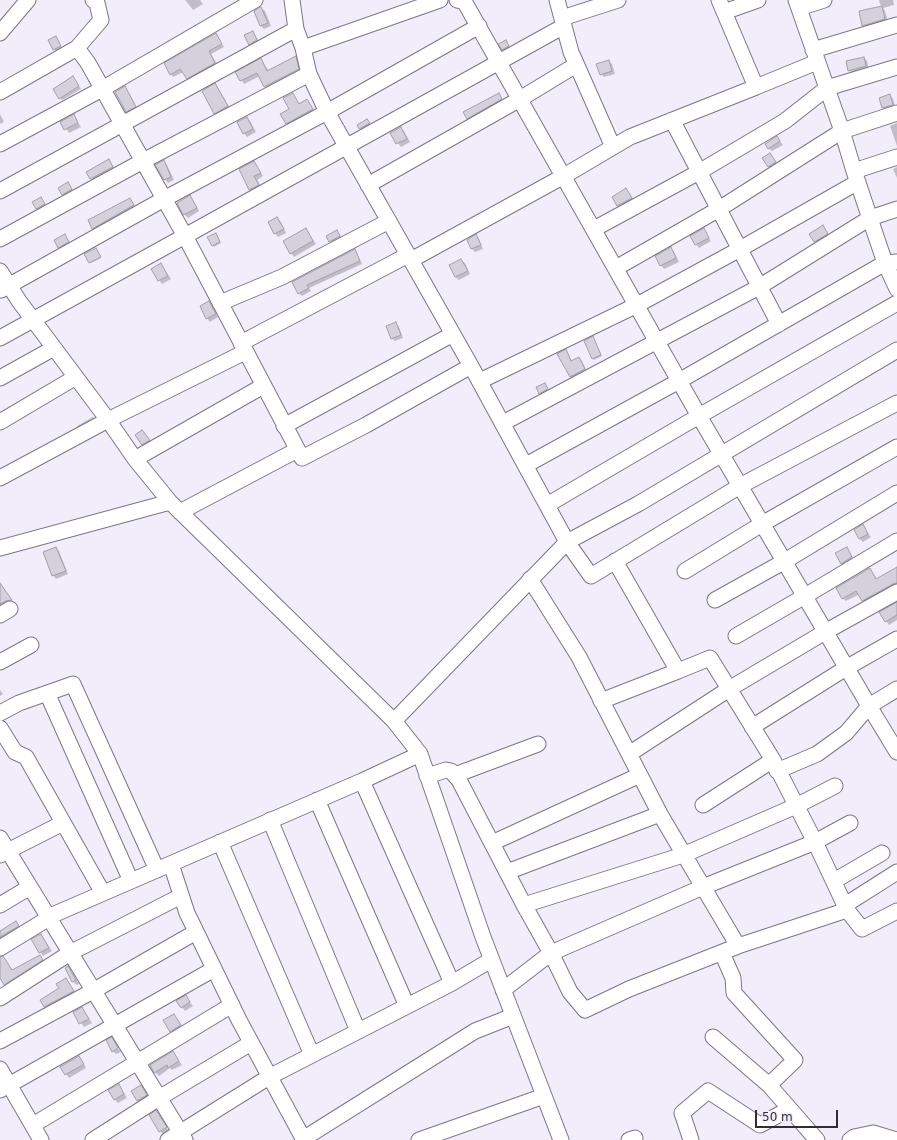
<!DOCTYPE html>
<style>
body{margin:0}
#map{position:relative;width:897px;height:1140px;overflow:hidden;background:#f2edfa;font-family:"DejaVu Sans",sans-serif}
canvas{display:block}
.scale{position:absolute;left:755px;top:1110px;width:83px;height:18px;box-sizing:border-box;border:2px solid #2f2d32;border-top:0;padding-left:5px;font-size:12px;line-height:14px;white-space:nowrap;color:#2f2d32;-webkit-text-stroke:3px #f2edfa;paint-order:stroke}
</style>
<div id="map">
<canvas width="897" height="1140"></canvas>
<div class="scale">50 m</div>
</div>
<script>
const ctx = document.querySelector('canvas').getContext('2d');
ctx.lineJoin = 'round';
function fillPath(path, color) { ctx.fillStyle = color; ctx.fill(path, 'evenodd'); }
const poly = rows => new Path2D(rows.map(r => 'M' + r).join(''));
function strokePath(path, color, width, dash) { ctx.strokeStyle = color; ctx.lineWidth = width; ctx.lineCap = dash ? 'butt' : 'round'; ctx.setLineDash(dash || []); ctx.stroke(path); }
fillPath(poly([
 [185,0,200,0,203,4,193,10],
 [879,0,893,0,894,5,883,8,885,11,888,22,867,29,863,25,860,12,883,7,880,4],
 [261,8,265,11,271,26,264,29,261,26],
 [253,32,260,43,253,47,250,44],
 [216,34,224,47,211,54,218,66,190,81,183,72,173,77,171,74],
 [57,38,62,48,56,51,54,49],
 [507,42,510,48,504,51,503,49],
 [295,57,299,61,301,73,269,90,265,87,260,76,244,84,237,73,261,60,269,71],
 [864,58,867,61,869,69,853,74,849,70],
 [608,61,612,64,615,74,604,77,601,74],
 [73,77,81,89,62,100,60,98],
 [215,85,218,88,231,110,218,116,215,113],
 [125,87,128,91,138,110,130,115,127,111],
 [292,94,300,105,307,100,315,113,289,126,286,123,291,110],
 [500,95,503,100,469,119,468,118],
 [890,95,893,99,896,108,886,111,883,108,880,98],
 [0,114,4,122,0,124],
 [74,116,81,127,69,133,62,122],
 [247,118,250,121,256,132,247,137,244,133],
 [369,122,370,125,361,130,358,125],
 [897,123,897,146,890,126],
 [401,128,404,131,410,142,401,147,391,133],
 [777,137,783,145,772,151,768,148],
 [771,155,776,164,770,168,763,158],
 [109,161,116,170,94,182,88,172],
 [163,162,167,165,174,180,168,183,165,179],
 [254,162,263,176,257,180,262,188,253,193,246,185],
 [897,167,897,178,893,169],
 [68,184,75,193,66,198,63,194],
 [626,189,635,202,622,209,613,198],
 [190,196,193,200,199,211,188,218,184,214],
 [41,199,47,208,40,212,36,209],
 [130,199,137,209,96,231,93,228],
 [277,218,281,222,286,233,278,237,275,233],
 [823,227,830,237,819,245,811,234],
 [306,229,316,244,294,257,291,253],
 [703,229,711,241,699,248,696,244],
 [337,231,343,240,333,245,327,236],
 [217,235,221,243,214,247,212,245],
 [476,236,479,239,483,249,475,252,472,249,468,240],
 [66,237,70,243,60,249,59,247],
 [670,248,674,252,679,262,664,269,661,265],
 [97,250,101,258,91,263,90,262],
 [354,250,357,253,362,264,309,288,311,291,302,296,299,293,293,282],
 [461,260,465,263,470,274,459,280,455,277],
 [161,264,171,279,162,284,152,269],
 [209,302,212,306,218,317,210,322,207,318],
 [396,323,399,327,403,338,395,341,392,338],
 [593,337,602,356,594,360,593,359],
 [566,351,572,361,579,358,582,361,587,372,573,380,571,377,564,363],
 [546,385,548,391,541,394,540,393],
 [93,417,97,421,80,430,77,426],
 [142,431,153,444,146,448,142,444],
 [863,526,871,537,863,542,859,538],
 [56,548,59,551,68,574,56,579,53,575],
 [847,548,855,561,845,567,841,564],
 [897,567,897,587,867,604,860,594,846,601,842,598,870,569,877,579],
 [0,595,8,595,14,604,0,610],
 [897,603,897,620,889,625,880,613],
 [0,690,3,694,0,696],
 [18,925,21,929,0,942,0,933],
 [41,935,52,951,43,956,33,940],
 [40,956,45,963,8,987,0,977,0,958,3,957,6,960,13,971],
 [66,968,68,968,71,971,79,984,77,985,73,982],
 [66,980,76,994,48,1010,45,1006],
 [186,997,193,1006,185,1011,182,1007],
 [82,1008,92,1023,84,1027,74,1013],
 [174,1015,184,1029,174,1034,171,1031],
 [111,1039,121,1052,116,1054,113,1051],
 [173,1052,182,1065,172,1070,170,1068,159,1076,155,1072],
 [82,1060,86,1068,69,1078,61,1067],
 [119,1085,127,1098,118,1103,114,1099],
 [141,1087,150,1099,141,1104,132,1092],
 [156,1112,169,1131,163,1134,160,1131]
]), '#0003');
const building = poly([
 [882,6,885,19,862,26,859,11,882,6],
 [260,7,261,7,268,23,260,26,254,11,260,7],
 [253,31,257,40,249,45,244,35,253,31],
 [216,33,222,44,209,51,215,63,187,79,180,69,170,75,164,63,216,33],
 [56,36,61,46,53,50,48,40,56,36],
 [506,40,509,46,502,50,498,44,506,40],
 [296,56,299,69,264,87,257,73,240,81,235,72,261,58,267,71,296,56],
 [864,57,866,66,848,71,846,61,864,57],
 [609,60,612,71,600,75,596,64,609,60],
 [73,76,79,86,59,99,53,89,73,76],
 [215,83,228,106,214,114,202,91,215,83],
 [125,86,136,107,126,112,115,92,125,86],
 [293,93,299,104,307,99,313,109,286,124,280,114,289,109,283,98,293,93],
 [499,93,502,99,467,119,463,112,499,93],
 [890,94,893,105,882,108,879,98,890,94],
 [74,114,78,123,64,130,60,122,74,114],
 [247,117,253,129,243,134,237,122,247,117],
 [367,119,370,123,359,129,357,125,367,119],
 [401,127,407,139,396,144,390,133,401,127],
 [777,136,780,141,768,149,765,144,777,136],
 [770,153,776,162,768,167,762,158,770,153],
 [109,159,113,167,90,179,86,172,109,159],
 [164,160,171,177,164,180,155,165,164,160],
 [254,161,261,173,254,176,259,185,249,190,239,169,254,161],
 [68,182,72,189,62,195,58,188,68,182],
 [626,188,632,198,617,206,612,197,626,188],
 [190,195,197,208,183,215,177,203,190,195],
 [41,197,45,204,36,209,32,202,41,197],
 [130,198,134,205,92,229,88,220,130,198],
 [277,217,284,229,274,234,268,222,277,217],
 [823,225,828,234,814,242,809,234,823,225],
 [306,228,313,241,290,254,283,241,306,228],
 [704,228,709,238,695,245,690,236,704,228],
 [337,230,340,236,329,242,326,236,337,230],
 [216,233,220,242,212,246,207,237,216,233],
 [65,234,69,242,58,248,54,240,65,234],
 [476,234,481,245,471,249,467,240,476,234],
 [671,247,676,258,660,266,655,256,671,247],
 [96,248,101,257,89,263,84,254,96,248],
 [355,249,360,261,307,285,309,288,298,294,292,282,355,249],
 [461,259,468,271,455,277,449,265,461,259],
 [161,263,168,276,158,281,151,269,161,263],
 [209,301,216,314,206,319,200,306,209,301],
 [396,322,401,335,391,339,386,326,396,322],
 [593,336,601,355,592,359,584,341,593,336],
 [566,349,571,361,579,357,585,369,570,377,557,354,566,349],
 [545,383,548,389,539,394,536,387,545,383],
 [142,430,150,440,142,445,135,435,142,430],
 [863,524,868,534,859,539,854,530,863,524],
 [56,547,66,571,52,576,43,552,56,547],
 [847,547,852,557,841,564,835,553,847,547],
 [897,567,897,583,893,584,862,601,856,591,842,599,836,588,870,568,876,579,897,567],
 [0,583,12,600,6,601,0,604,0,583],
 [897,602,897,615,885,622,879,612,897,602],
 [16,921,19,926,0,937,0,931,16,921],
 [41,934,49,948,39,953,31,939,41,934],
 [40,955,43,960,4,985,0,978,0,957,3,956,12,970,40,955],
 [68,966,76,980,72,982,65,968,68,966],
 [66,978,74,991,44,1007,40,1000,59,988,56,984,66,978],
 [186,995,190,1002,181,1008,176,1001,186,995],
 [82,1007,89,1019,79,1024,73,1012,82,1007],
 [174,1014,181,1025,170,1032,163,1020,174,1014],
 [112,1037,118,1048,112,1052,106,1040,112,1037],
 [173,1051,179,1061,168,1068,167,1065,154,1073,150,1065,173,1051],
 [79,1056,84,1064,65,1075,60,1067,79,1056],
 [119,1084,124,1094,114,1100,108,1090,119,1084],
 [141,1085,147,1095,137,1101,131,1091,141,1085],
 [156,1110,167,1127,159,1132,149,1115,156,1110]
]);
fillPath(building, '#d4d0dc');
strokePath(building, '#a39eaa', 1);
const minor = poly([
 [457,0,464,1,699,416,869,706,897,752],
 [557,0,571,52,613,147],
 [796,0,842,131,854,171,885,263,897,289],
 [799,8,824,0],
 [724,12,758,0],
 [562,18,618,0],
 [0,33,28,0],
 [77,48,101,20,97,3,93,0],
 [303,48,440,0],
 [813,50,897,25],
 [756,87,817,62],
 [0,92,77,48,88,63,185,236,0,338],
 [672,120,779,324],
 [0,144,102,89,255,0],
 [854,171,897,157],
 [368,185,520,99,576,65],
 [0,191,296,29],
 [594,229,699,172,785,121,827,88,897,67],
 [0,239,143,161,309,74],
 [411,260,564,176,630,137,756,87,719,0],
 [616,268,719,209,842,131,897,113],
 [0,271,19,301,108,420,135,459,170,502,394,721,567,542,471,366,327,112,309,74,303,48,296,29,292,0],
 [1,290,164,199,327,112,479,26],
 [220,303,282,277,389,221],
 [241,343,408,255],
 [897,350,638,504,567,542,591,576,740,486,897,403],
 [471,366,366,425,302,458,185,236,564,26],
 [0,378,54,348],
 [480,381,637,305,740,249,858,182],
 [0,422,76,377],
 [503,423,759,287,870,218,897,209],
 [284,426,453,334],
 [135,459,263,386],
 [526,465,679,381,885,263,897,262],
 [0,478,108,420,245,352],
 [547,505,699,416,897,303],
 [180,512,297,450],
 [0,548,170,502],
 [615,561,678,671,710,658,773,760,815,842,847,910,862,929,897,911],
 [685,571,762,524,897,447],
 [530,579,579,657,660,814,738,946],
 [715,600,785,561,897,493],
 [0,615,10,609],
 [736,636,805,596,897,541],
 [0,662,31,645],
 [47,693,131,881],
 [601,701,678,671],
 [0,713,19,703,73,684,157,870],
 [394,721,420,754,483,937,561,1140],
 [752,727,846,668,897,639],
 [0,728,15,752,26,757,103,893],
 [629,754,729,689,825,632,897,592],
 [777,771,817,754,846,733,869,706,897,689],
 [455,775,538,744],
 [427,776,446,770,451,771,459,780,524,905,551,953,570,992,585,1010,629,989,738,946,847,910],
 [317,800,407,1006],
 [703,805,773,760],
 [270,820,358,1031],
 [0,838,185,1140],
 [220,842,312,1055],
 [492,843,640,775],
 [0,855,63,823],
 [171,864,187,913,239,1020,304,1140],
 [507,872,660,814],
 [834,881,882,853],
 [0,905,30,887],
 [524,905,683,855,796,806,835,786],
 [845,905,897,872],
 [0,948,44,921,48,917,362,781,420,754],
 [722,953,733,978,734,993,795,1060,769,1085],
 [452,983,491,960],
 [503,990,551,953,703,887,815,842,850,823],
 [0,998,70,953,181,896],
 [713,1037,769,1085,817,1140],
 [0,1041,93,991,196,932],
 [0,1069,41,1140],
 [0,1090,214,969],
 [33,1125,232,1005],
 [303,1139,475,1031,513,1016],
 [93,1140,159,1098,251,1043],
 [168,1140,269,1077,452,983,362,781],
 [419,1140,544,1096],
 [629,1140,635,1138],
 [691,1140,682,1113,708,1091,760,1125,789,1109],
 [850,1140,854,1137,873,1133,897,1140]
]);
strokePath(minor, '#7b7782', 17);
strokePath(minor, '#fff', 15);
</script>
